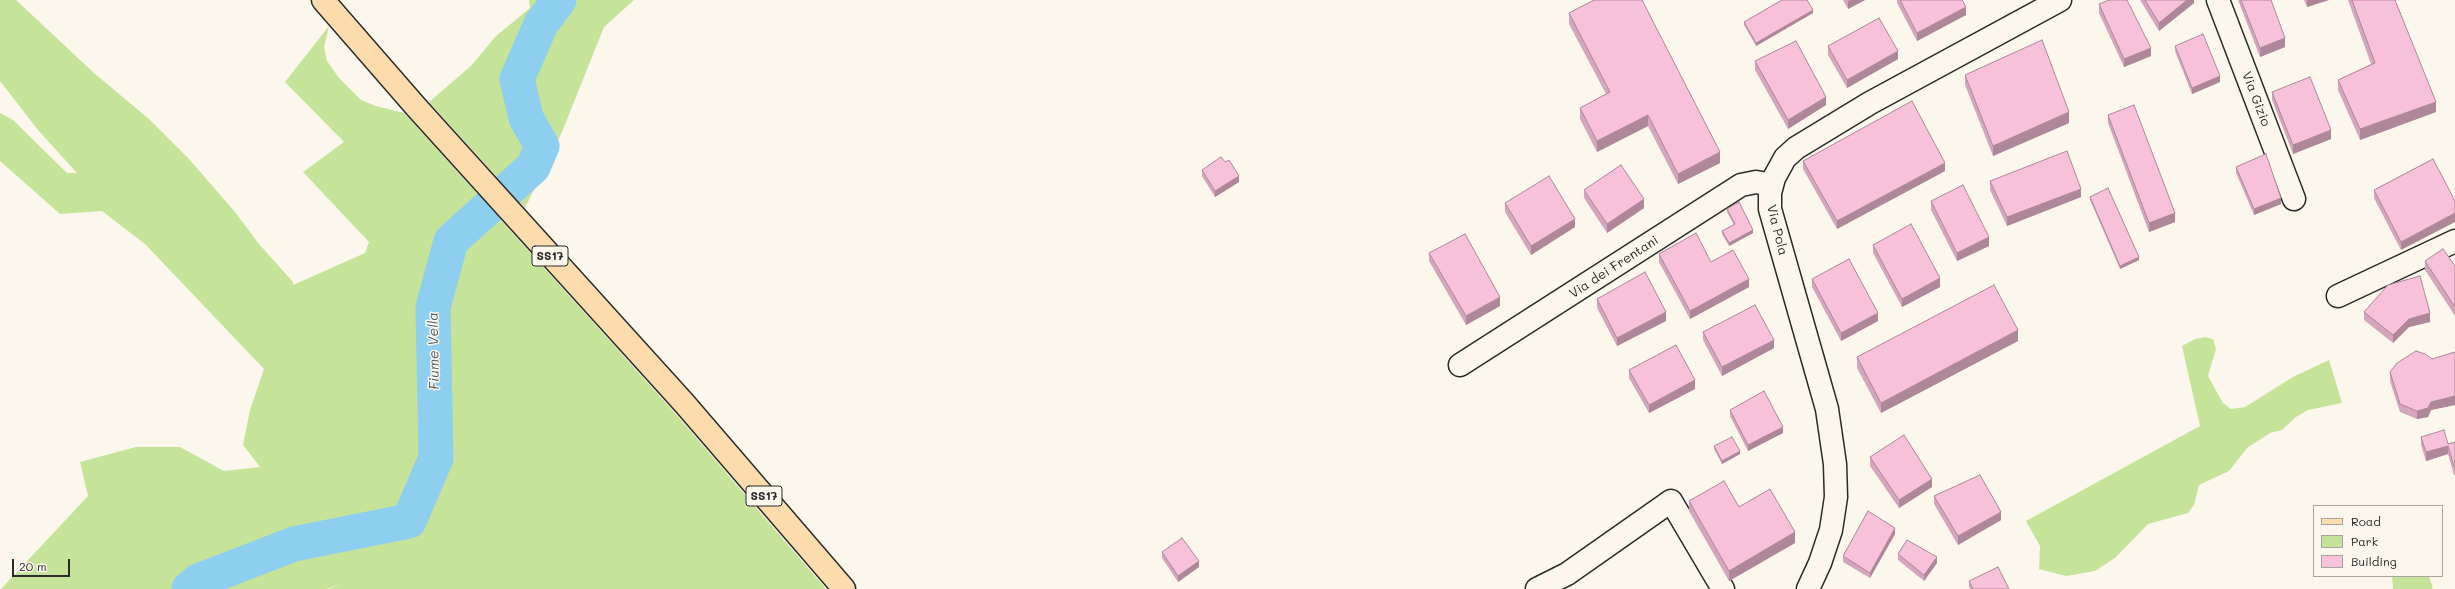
<!DOCTYPE html>
<style>
body{margin:0}
#map{position:relative;width:2455px;height:589px;overflow:hidden;background:#fbf7ec;font-family:Mali,sans-serif}
canvas{display:block}
.legend{position:absolute;left:2313px;top:505px;width:130px;height:72px;box-sizing:border-box;background:#fbf7ec;border:1px solid #a8a59f;margin:0;padding:5px 7px;list-style:none;font-size:12px;color:#2b2b2b}
.legend li{display:flex;align-items:center;gap:8px;height:20px}
.legend b{width:20px;border:1px solid #a8a59f}
.scale{position:absolute;left:12px;top:559px;width:58px;height:18px;box-sizing:border-box;border:2px solid #2b2b2b;border-top:0;padding-left:5px;font-size:12px;line-height:14px;white-space:nowrap;color:#2b2b2b;-webkit-text-stroke:3px #fbf7ec;paint-order:stroke}
</style>
<div id="map">
<canvas width="2455" height="589"></canvas>
<ul class="legend">
<li><b style="height:5px;background:#fcdcac"></b>Road</li>
<li><b style="height:11px;background:#c6e39a"></b>Park</li>
<li><b style="height:11px;background:#f8c1da"></b>Building</li>
</ul>
<div class="scale">20 m</div>
</div>
<script>
const ctx = document.querySelector('canvas').getContext('2d');
ctx.lineJoin = 'round';
function fillPath(path, color) { ctx.fillStyle = color; ctx.fill(path, 'evenodd'); }
const poly = rows => new Path2D(rows.map(r => 'M' + r).join(''));
function strokePath(path, color, width, dash) { ctx.strokeStyle = color; ctx.lineWidth = width; ctx.lineCap = dash ? 'butt' : 'round'; ctx.setLineDash(dash || []); ctx.stroke(path); }
function write(font, color, halo, rows, align = 'center') {
  ctx.font = font + ' Mali,sans-serif'; ctx.lineWidth = 3; ctx.setLineDash([]); ctx.textBaseline = 'middle'; ctx.strokeStyle = halo; ctx.fillStyle = color; for (const [text, x, y, turn = 0] of rows) {
    ctx.save(); ctx.translate(x, y); ctx.rotate((+turn || 0) * Math.PI / 180); ctx.textAlign = isNaN(turn) ? turn : align; if (halo) ctx.strokeText(text, 0, 0); ctx.fillText(text, 0, 0); ctx.restore();
  }
}
fillPath(poly([
 [0,0,16,0,94,73,149,119,189,159,235,212,259,244,293,282,293,285,365,253,369,242,303,172,344,142,285,82,329,26,324,47,327,61,339,78,361,100,376,106,404,113,407,116,674,412,826,589,329,589,342,584,326,589,1,589,88,496,80,462,136,447,180,447,224,471,260,467,243,445,250,410,264,369,145,244,102,211,60,214,0,161,0,113,13,120,67,173,77,173,38,130,0,81],
 [529,0,634,0,604,27,562,132,525,208,429,102,472,65,495,37,530,8],
 [2205,337,2213,339,2216,349,2208,376,2223,403,2231,409,2245,407,2293,377,2329,360,2342,403,2308,410,2296,417,2282,430,2270,433,2247,448,2229,471,2199,485,2194,505,2188,513,2148,524,2115,558,2095,571,2066,576,2039,569,2040,546,2026,521,2200,426,2182,346,2195,339],
 [2392,576,2429,576,2433,589,2393,589]
]), '#c6e39a');
strokePath(poly([
 [189,589,198,581,294,544,409,521,436,458,433,307,451,241,533,167,542,146,526,118,517,79,541,24,559,0]
]), '#8eceef', 35);
const minor = poly([
 [2218,0,2294,199],
 [2338,296,2455,241],
 [1460,365,1741,185,1756,182,1771,185],
 [1537,589,1567,574,1671,501,1723,589],
 [1808,589,1820,563,1831,530,1836,497,1835,464,1827,409,1770,209,1770,193,1774,178,1785,158,1796,148,1870,103,2060,0]
]);
const major = poly([
 [323,0,417,108,684,403,844,589]
]);
strokePath(minor, '#2b2b2b', 25);
strokePath(major, '#2b2b2b', 25);
strokePath(minor, '#fbf7ec', 22);
strokePath(major, '#fcdcac', 22);
fillPath(poly([
 [1843,0,1865,0,1848,9],
 [1897,0,1962,0,1966,15,1917,41,1897,3],
 [2140,0,2194,0,2194,3,2159,31],
 [2238,0,2271,0,2285,47,2260,57],
 [2304,0,2329,0,2307,7],
 [2348,0,2395,0,2436,112,2360,140,2338,90,2338,80,2371,64],
 [2099,4,2151,56,2124,67,2099,13],
 [1569,13,1720,163,1678,184,1648,126,1597,152,1580,119,1580,108,1606,94,1569,24],
 [1813,13,1756,46,1744,25,1744,22],
 [1828,46,1898,59,1847,88,1828,55],
 [2175,46,2220,82,2192,94,2175,51],
 [1755,61,1826,105,1788,129,1755,70],
 [1965,75,2069,123,1993,156,1965,85],
 [2272,92,2331,139,2293,154,2272,100],
 [2108,115,2175,222,2149,232,2108,123],
 [2433,159,2401,250,2374,198,2374,190],
 [1803,161,1945,171,1837,229,1803,169],
 [2236,167,2281,204,2254,215,2236,173],
 [1202,170,1239,182,1215,197,1202,176],
 [1990,181,2081,197,2007,226,1990,190],
 [1584,190,1644,208,1607,233,1584,198],
 [2090,197,2139,260,2120,269,2090,200],
 [1931,201,1989,246,1957,261,1931,210],
 [1505,203,1575,227,1531,255,1505,212],
 [1727,209,1753,233,1729,246,1722,234,1722,231,1734,225,1727,212],
 [1873,245,1940,287,1902,307,1873,253],
 [1429,253,1500,306,1466,325,1429,261],
 [1659,254,1711,262,1749,287,1690,319,1659,262],
 [2425,261,2455,266,2455,316,2425,270],
 [1812,279,1878,321,1841,341,1812,287],
 [1597,299,1666,321,1617,346,1597,308],
 [2364,312,2430,322,2409,327,2393,343,2364,320],
 [1703,332,1774,348,1722,376,1703,340],
 [2018,341,1881,413,1857,368,1857,357],
 [2455,352,2455,405,2431,410,2428,417,2417,419,2400,412,2390,381,2390,372],
 [1629,370,1695,389,1649,413,1629,378],
 [1730,410,1783,433,1748,451,1730,416],
 [2421,437,2448,444,2455,442,2455,475,2454,475,2448,454,2426,461,2421,445],
 [1714,446,1740,454,1722,464,1714,449],
 [1870,457,1932,487,1899,508,1870,466],
 [1934,496,2001,520,1958,545,1934,504],
 [1689,501,1739,507,1795,543,1729,581,1689,511],
 [1895,534,1870,578,1843,562,1843,556],
 [1162,552,1199,567,1178,582,1162,558],
 [1898,554,1937,563,1924,581,1898,560],
 [1969,581,2009,589,1970,589,1969,587]
]), '#d5a6bb');
fillPath(poly([
 [1850,0,1865,0,1848,9,1848,1],
 [2187,0,2194,0,2194,3,2159,31,2159,23],
 [2307,0,2329,0,2307,7],
 [1966,7,1966,15,1917,41,1917,33],
 [1813,10,1813,13,1756,46,1756,43],
 [2285,38,2285,47,2260,57,2260,48],
 [2151,48,2151,56,2124,67,2124,59],
 [1898,51,1898,59,1847,88,1847,80],
 [2220,76,2220,82,2192,94,2192,88],
 [1826,97,1826,105,1788,129,1788,120],
 [2436,102,2436,112,2360,140,2360,129],
 [2069,112,2069,123,1993,156,1993,146],
 [1648,115,1648,126,1597,152,1597,141],
 [2331,130,2331,139,2293,154,2293,145],
 [1720,152,1720,163,1678,184,1678,174],
 [1945,163,1945,171,1837,229,1837,221],
 [1239,176,1239,182,1215,197,1215,191],
 [2081,189,2081,197,2007,226,2007,217],
 [2281,198,2281,204,2254,215,2254,209],
 [1644,199,1644,208,1607,233,1607,224],
 [2175,213,2175,222,2149,232,2149,223],
 [2455,213,2455,222,2401,250,2401,242],
 [1575,219,1575,227,1531,255,1531,246],
 [1753,230,1753,233,1729,246,1729,243],
 [1989,237,1989,246,1957,261,1957,253],
 [2139,257,2139,260,2120,269,2120,266],
 [1940,278,1940,287,1902,307,1902,299],
 [1749,279,1749,287,1690,319,1690,311],
 [1500,297,1500,306,1466,325,1466,316],
 [1666,312,1666,321,1617,346,1617,338],
 [1878,313,1878,321,1841,341,1841,333],
 [2430,313,2430,322,2409,327,2393,343,2393,335,2409,319],
 [2018,330,2018,341,1881,413,1881,403],
 [1774,340,1774,348,1722,376,1722,367],
 [1695,380,1695,389,1649,413,1649,405],
 [2455,396,2455,405,2431,410,2428,417,2417,419,2417,411,2431,402],
 [1783,427,1783,433,1748,451,1748,445],
 [2448,446,2448,454,2426,461,2426,452],
 [1740,451,1740,454,1722,464,1722,461],
 [1932,479,1932,487,1899,508,1899,500],
 [2001,512,2001,520,1958,545,1958,536],
 [1895,528,1895,534,1870,578,1870,573],
 [1795,532,1795,543,1729,581,1729,571],
 [1937,557,1937,563,1924,581,1924,575],
 [1199,561,1199,567,1178,582,1178,576]
]), '#ae8799');
const building = poly([
 [1594,0,1642,0,1720,152,1678,174,1648,115,1597,141,1580,108,1610,92,1569,13,1594,0],
 [1782,0,1807,0,1813,10,1756,43,1744,22,1782,0],
 [1900,0,1962,0,1966,7,1917,33,1900,0],
 [2109,0,2127,0,2151,48,2124,59,2099,4,2109,0],
 [2145,0,2187,0,2159,23,2145,0],
 [2241,0,2271,0,2285,38,2260,48,2241,0],
 [2352,0,2395,0,2436,102,2360,129,2338,80,2375,63,2352,0],
 [1879,18,1898,51,1847,80,1828,46,1879,18],
 [2203,34,2220,76,2192,88,2175,46,2203,34],
 [2042,40,2069,112,1993,146,1965,75,2042,40],
 [1796,41,1826,97,1788,120,1755,61,1796,41],
 [2310,77,2331,130,2293,145,2272,92,2310,77],
 [1912,101,1945,163,1837,221,1803,161,1912,101],
 [2134,105,2175,213,2149,223,2108,115,2134,105],
 [2067,151,2081,189,2007,217,1990,181,2067,151],
 [2266,154,2281,198,2254,209,2236,167,2266,154],
 [1221,157,1225,162,1229,160,1239,176,1215,191,1202,170,1221,157],
 [2433,159,2455,201,2455,213,2401,242,2374,190,2433,159],
 [1621,165,1644,199,1607,224,1584,190,1621,165],
 [1549,176,1575,219,1531,246,1505,203,1549,176],
 [1963,185,1989,237,1957,253,1931,201,1963,185],
 [2108,188,2139,257,2120,266,2090,197,2108,188],
 [1739,202,1753,230,1729,243,1722,231,1735,224,1727,209,1739,202],
 [1911,224,1940,278,1902,299,1873,245,1911,224],
 [1696,233,1711,262,1733,250,1749,279,1690,311,1659,254,1696,233],
 [1465,234,1500,297,1466,316,1429,253,1465,234],
 [2443,249,2455,266,2455,307,2425,261,2443,249],
 [1849,259,1878,313,1841,333,1812,279,1849,259],
 [1645,272,1666,312,1617,338,1597,299,1645,272],
 [2420,276,2430,313,2409,319,2393,335,2364,312,2388,285,2420,276],
 [1994,285,2018,330,1881,403,1857,357,1994,285],
 [1755,305,1774,340,1722,367,1703,332,1755,305],
 [1676,345,1695,380,1649,405,1629,370,1676,345],
 [2416,351,2425,354,2432,359,2455,352,2455,396,2431,402,2428,408,2417,411,2400,404,2390,372,2397,363,2416,351],
 [1764,391,1783,427,1748,445,1730,410,1764,391],
 [2444,430,2448,444,2455,442,2455,466,2454,466,2448,446,2426,452,2421,437,2444,430],
 [1904,435,1932,479,1899,500,1870,457,1904,435],
 [1732,437,1740,451,1722,461,1714,446,1732,437],
 [1980,475,2001,512,1958,536,1934,496,1980,475],
 [1724,481,1739,507,1770,489,1795,532,1729,571,1689,501,1724,481],
 [1868,511,1895,528,1870,573,1843,556,1868,511],
 [1182,538,1199,561,1178,576,1162,552,1182,538],
 [1907,540,1937,557,1924,575,1898,554,1907,540],
 [1998,567,2009,589,1973,589,1969,581,1998,567]
]);
fillPath(building, '#f8c1da');
strokePath(building, '#ae8799', 1);
for (const [x, y, w] of [
 [550,256,36],
 [764,496,36]
]) { const box = new Path2D(); box.roundRect(x - w / 2, y - 10, w, 20, 3); ctx.fillStyle = '#fbf7ec'; ctx.fill(box); strokePath(box, '#2b2b2b', 1); }
write('bold 12px', '#2b2b2b', null, [
 ["SS17",550,256],
 ["SS17",764,496]
]);
write('13px', '#2b2b2b', '#fbf7ec', [
 ["Via Gizio",2256,99,69],
 ["Via Pola",1777,230,76],
 ["Via dei Frentani",1614,267,-33]
]);
write('italic 14px', '#495c66', '#fbf7ec', [
 ["Fiume Vella",434,351,-91]
]);
</script>
